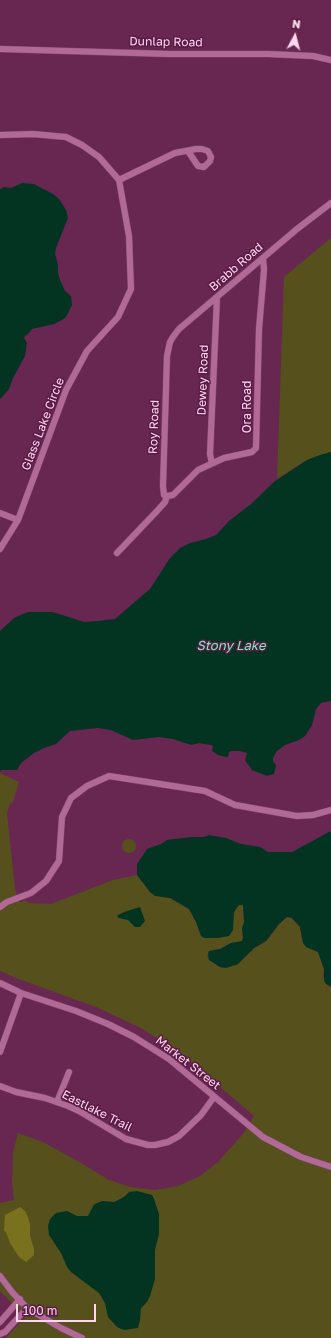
<!DOCTYPE html>
<style>
body{margin:0}
#map{position:relative;width:331px;height:1338px;overflow:hidden;background:#672751;font-family:"Golos Text",sans-serif}
canvas{display:block}
.north{position:absolute;left:275px;top:16px;width:40px;height:40px;-webkit-text-stroke:3px #5b1b46;paint-order:stroke;rotate:7deg;font-size:11px;font-weight:700;line-height:16px;text-align:center;color:#ffd7ee}
.north::after{content:'';display:block;margin:auto;width:14px;height:18px;background:#ffd7ee;clip-path:polygon(50% 0,100% 100%,50% 72%,0 100%)}
.scale{position:absolute;left:16px;top:1304px;width:80px;height:18px;box-sizing:border-box;border:2px solid #ffd7ee;border-top:0;padding-left:5px;font-size:12px;line-height:14px;white-space:nowrap;color:#ffd7ee;-webkit-text-stroke:3px #5b1b46;paint-order:stroke}
</style>
<div id="map">
<canvas width="331" height="1338"></canvas>
<div class="north">N</div>
<div class="scale">100 m</div>
</div>
<script>
const ctx = document.querySelector('canvas').getContext('2d');
ctx.lineJoin = 'round';
function fillPath(path, color) { ctx.fillStyle = color; ctx.fill(path, 'evenodd'); }
const poly = rows => new Path2D(rows.map(r => 'M' + r).join(''));
function strokePath(path, color, width, dash) { ctx.strokeStyle = color; ctx.lineWidth = width; ctx.lineCap = dash ? 'butt' : 'round'; ctx.setLineDash(dash || []); ctx.stroke(path); }
function write(font, color, halo, rows, align = 'center') {
  ctx.font = font + ' "Golos Text",sans-serif'; ctx.lineWidth = 3; ctx.setLineDash([]); ctx.textBaseline = 'middle'; ctx.strokeStyle = halo; ctx.fillStyle = color; for (const [text, x, y, turn = 0] of rows) {
    ctx.save(); ctx.translate(x, y); ctx.rotate((+turn || 0) * Math.PI / 180); ctx.textAlign = isNaN(turn) ? turn : align; if (halo) ctx.strokeText(text, 0, 0); ctx.fillText(text, 0, 0); ctx.restore();
  }
}
fillPath(poly([
 [331,238,331,452,320,455,307,460,277,479,284,277],
 [0,773,19,782,13,802,10,804,7,813,15,889,20,903,25,900,29,903,51,904,113,880,137,875,150,892,155,895,170,898,189,909,196,922,201,936,218,938,233,917,236,908,239,905,243,905,244,922,242,929,243,937,242,942,231,943,220,949,212,950,207,956,209,960,220,967,226,968,238,964,254,948,262,944,269,938,279,924,287,917,290,917,300,927,302,939,306,947,318,952,324,969,323,976,327,985,331,987,331,1338,6,1338,25,1317,0,1291,0,1203,14,1200,12,1184,13,1153,18,1133,45,1143,81,1163,109,1180,131,1187,155,1190,178,1186,200,1176,218,1162,243,1134,254,1116,190,1061,162,1041,139,1027,96,1007,16,978,0,971,0,911,2,910,0,906],
 '122 846a7 7 0 1 1 14 0a7 7 0 1 1-14 0Z'
]), '#56501d');
fillPath(poly([
 [20,1207,25,1211,28,1217,30,1224,30,1236,34,1249,34,1255,26,1262,19,1257,10,1243,6,1232,4,1231,5,1215]
]), '#7a711f');
fillPath(poly([
 [22,183,34,184,53,194,59,199,66,210,68,218,56,248,55,254,58,265,58,273,60,280,65,291,71,296,72,305,66,317,62,320,54,324,32,329,29,333,25,336,24,338,27,343,25,356,13,378,9,389,0,399,0,189,4,187,11,188],
 [331,452,331,701,321,703,316,709,312,725,305,736,299,740,285,745,277,751,273,758,273,761,276,765,274,774,267,776,252,770,245,760,247,753,240,751,231,751,229,752,228,757,226,757,218,755,212,751,213,746,211,745,199,743,191,745,173,739,159,737,133,740,111,730,97,728,70,731,56,744,44,748,34,753,21,763,17,770,1,770,0,772,0,631,14,618,28,612,53,612,84,622,98,621,115,619,150,589,170,558,180,548,190,543,206,539,216,535,229,521,251,504,275,481,307,460,320,455],
 [331,831,331,987,326,984,324,981,324,969,318,952,306,947,303,943,300,927,292,918,287,917,279,924,266,941,254,948,238,964,226,968,220,967,209,960,208,953,209,951,220,949,231,943,242,941,243,937,242,929,244,922,243,905,239,905,234,912,233,930,229,936,218,938,204,938,201,936,196,922,189,909,170,898,155,896,150,892,137,875,137,864,147,849,161,844,167,840,192,837,204,837,209,835,226,838,241,844,260,847,268,852,292,852],
 [140,907,145,921,140,927,135,927,128,920,119,918,117,916,118,915,124,912],
 [137,1191,152,1195,154,1199,159,1214,159,1234,155,1250,155,1279,150,1296,147,1302,141,1308,140,1320,138,1328,124,1330,117,1327,108,1317,105,1303,99,1293,71,1272,67,1267,61,1253,49,1235,48,1226,50,1219,56,1213,67,1211,77,1216,88,1216,93,1206,95,1204,102,1201,114,1202,124,1197,129,1192]
]), '#033422');
const minor = poly([
 [0,49,169,54,268,54,313,56,331,60],
 [0,135,33,134,66,137,82,145,99,157,119,180,129,236,131,289,118,317,87,351,66,390,18,520,0,513],
 [119,180,175,153,196,149,202,149,208,151,211,157,210,161,204,167,198,166,188,151],
 [212,463,210,454,217,297],
 [167,496,164,495,163,486,167,356,170,342,173,337,179,329,297,229,331,203],
 [167,496,173,495,198,470,224,458,252,452,256,448,259,329,264,270,263,258],
 [0,549,18,520],
 [117,553,157,511,165,502,167,496],
 [0,907,7,902,31,893,46,881,59,861,62,817,71,798,87,786,109,776,205,791,235,805,297,816,313,815,331,810],
 [0,983,21,993,76,1011,108,1024,134,1037,169,1059,263,1137,301,1157,331,1167],
 [0,1052,21,993],
 [0,1086,16,1092,45,1098,68,1106,79,1111,126,1139,148,1145,155,1145,168,1142,179,1136,201,1115,214,1097],
 [57,1102,69,1072],
 [0,1276,12,1292,27,1308,61,1328,82,1338],
 [0,1322,20,1299],
 [0,1334,5,1332,27,1308]
]);
strokePath(minor, '#80476d', 7);
strokePath(minor, '#b16a96', 6);
write('12px', '#ffd7ee', '#5b1b46', [
 ["Dunlap Road",166,42,1],
 ["Brabb Road",236,267,-41],
 ["Dewey Road",203,380,-88],
 ["Ora Road",247,407,-90],
 ["Glass Lake Circle",43,424,-69],
 ["Roy Road",154,427,-88],
 ["Market Street",188,1063,38],
 ["Eastlake Trail",97,1111,27]
]);
write('italic 13px', '#78eeb9', '#5b1b46', [
 ["Stony Lake",231,646]
]);
</script>
